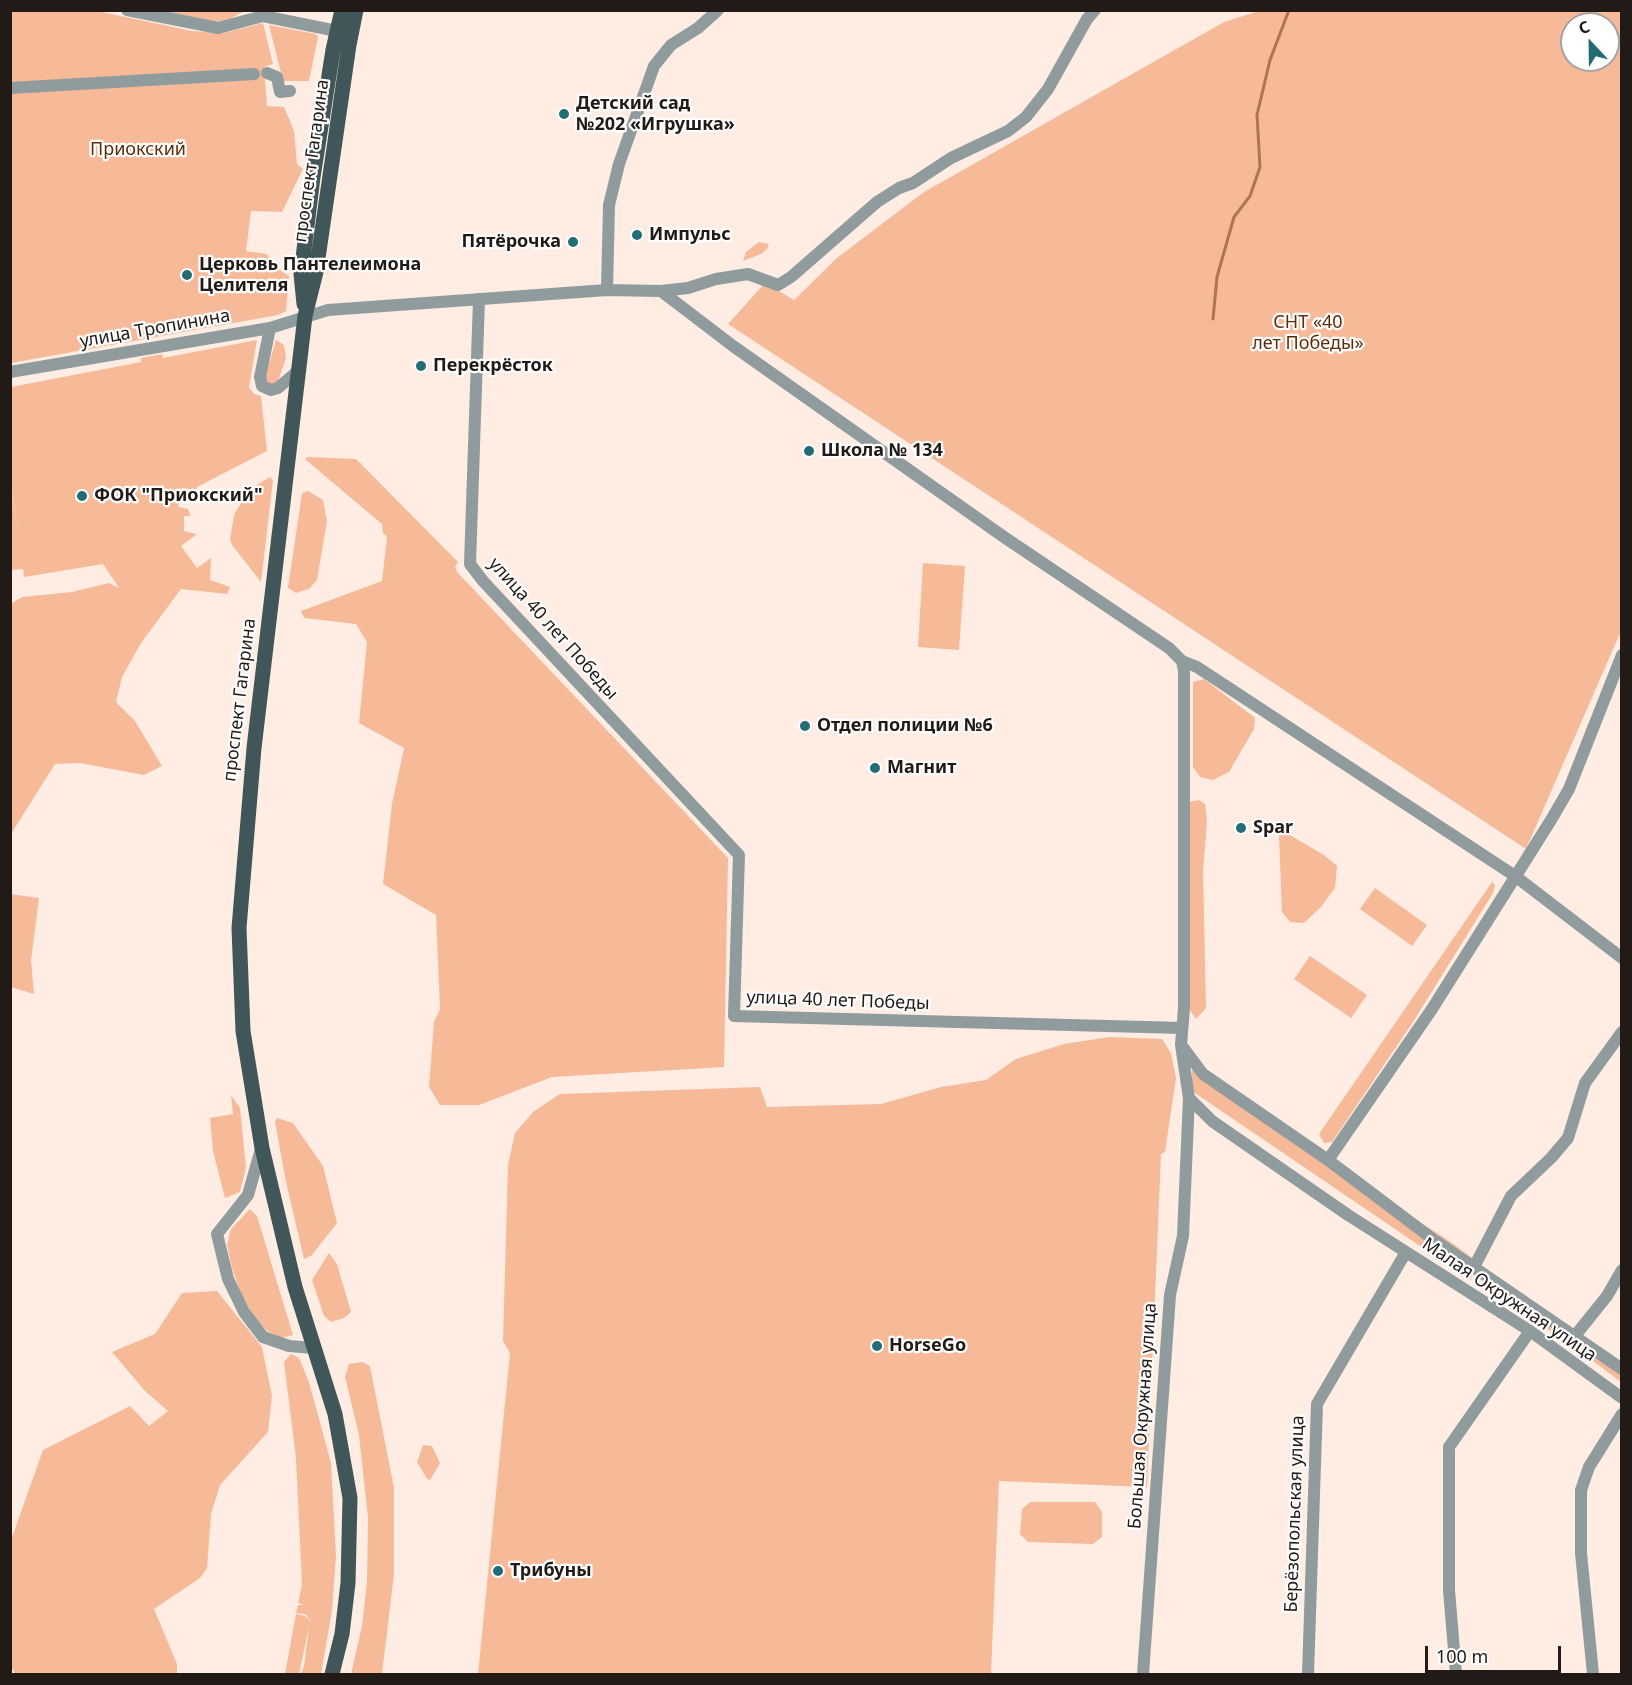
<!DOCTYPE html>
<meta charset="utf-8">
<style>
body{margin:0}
#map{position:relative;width:1632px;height:1685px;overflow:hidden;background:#ffece2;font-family:"Noto Sans",sans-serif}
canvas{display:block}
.frame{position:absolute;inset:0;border:12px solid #221a16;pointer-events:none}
.north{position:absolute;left:1560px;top:12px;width:60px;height:60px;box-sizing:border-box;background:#fff;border:2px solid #a7a3a2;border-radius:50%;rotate:338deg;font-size:16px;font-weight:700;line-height:24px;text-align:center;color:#221a16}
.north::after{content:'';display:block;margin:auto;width:21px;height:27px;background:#236c76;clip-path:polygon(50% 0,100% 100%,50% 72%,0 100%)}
.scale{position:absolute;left:1425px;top:1646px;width:136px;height:27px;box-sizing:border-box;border:3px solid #221a16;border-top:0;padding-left:8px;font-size:18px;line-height:21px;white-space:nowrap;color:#221a16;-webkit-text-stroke:4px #fff;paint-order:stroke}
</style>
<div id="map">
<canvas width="1632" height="1685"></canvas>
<div class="frame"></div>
<div class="north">С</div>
<div class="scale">100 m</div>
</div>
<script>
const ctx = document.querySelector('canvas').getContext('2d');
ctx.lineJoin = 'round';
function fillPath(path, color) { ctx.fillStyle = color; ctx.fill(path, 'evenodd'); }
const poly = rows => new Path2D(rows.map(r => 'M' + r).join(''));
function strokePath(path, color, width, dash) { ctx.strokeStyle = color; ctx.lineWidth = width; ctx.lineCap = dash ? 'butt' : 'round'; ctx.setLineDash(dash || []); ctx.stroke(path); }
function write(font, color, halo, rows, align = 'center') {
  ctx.font = font + ' "Noto Sans",sans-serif'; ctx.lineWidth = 4.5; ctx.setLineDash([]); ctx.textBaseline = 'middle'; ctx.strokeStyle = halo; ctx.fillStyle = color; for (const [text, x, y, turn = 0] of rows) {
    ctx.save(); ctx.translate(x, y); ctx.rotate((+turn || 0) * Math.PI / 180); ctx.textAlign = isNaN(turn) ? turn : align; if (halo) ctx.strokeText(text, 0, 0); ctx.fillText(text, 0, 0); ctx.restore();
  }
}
fillPath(poly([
 [1262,10,1621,11,1621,631,1526,849,728,324,765,283,794,300,837,258,924,192,1224,22],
 [1572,24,1608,24,1608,60,1572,60],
 [11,11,97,11,192,31,224,33,263,23,273,64,264,67,267,106,284,107,294,131,297,164,303,169,282,212,251,211,246,251,267,254,275,267,289,276,286,311,278,315,11,363],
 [149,11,244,11,230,19,215,22],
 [269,25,316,34,318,37,309,81,283,81],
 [759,242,769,244,767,249,761,254,743,261,746,252],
 [257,340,249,387,254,394,261,396,267,451,197,487,196,490,182,488,178,507,188,509,190,514,190,516,184,516,184,531,197,534,181,546,197,568,211,558,210,580,230,587,227,594,181,589,141,643,122,677,116,702,135,721,162,766,144,775,80,763,55,764,11,834,11,604,22,597,72,592,109,583,119,588,103,564,24,577,23,569,11,570,11,486,18,534,10,475,11,387,141,362,141,358,162,354,163,358],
 [276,340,284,345,286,358,277,384,268,385,265,378],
 [306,457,356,459,458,562,455,567,458,573,728,858,724,1067,552,1077,479,1105,440,1105,429,1087,434,1022,440,1009,436,915,383,884,392,804,404,748,359,723,367,642,356,624,304,618,301,611,382,581,387,537,383,533,382,524,306,460],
 [270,477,273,480,261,582,232,545,230,539,234,515,244,498,257,485],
 [308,491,323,500,327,521,317,580,309,589,296,593,288,588,302,493],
 [923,563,965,566,959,650,918,647],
 [1204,679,1255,718,1254,729,1229,772,1213,780,1200,777,1193,767,1193,682],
 [1199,800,1205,804,1207,821,1203,871,1206,1008,1196,1019,1190,1010,1189,968,1189,802],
 [1283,831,1324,855,1337,866,1335,888,1321,907,1304,923,1290,922,1282,912,1279,836],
 [1492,882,1495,885,1493,893,1413,1022,1332,1142,1324,1143,1319,1134],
 [1375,888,1427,925,1412,946,1360,909],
 [10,894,39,898,31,961,34,994,11,987],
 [1310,956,1367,995,1351,1018,1294,979],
 [1110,1037,1162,1039,1171,1053,1176,1078,1165,1152,1161,1154,1147,1487,999,1481,991,1674,478,1674,510,1353,503,1341,508,1165,515,1133,533,1112,560,1094,760,1087,767,1107,881,1104,941,1087,986,1080,1016,1059,1064,1044],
 [1192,1070,1323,1162,1445,1238,1478,1262,1470,1280,1192,1091],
 [231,1095,240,1108,246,1167,240,1192,225,1198,213,1151,210,1118,233,1114],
 [277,1118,293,1123,323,1166,337,1223,312,1255,304,1259,286,1182,275,1122],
 [250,1209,257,1216,293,1335,282,1338,267,1331,254,1317,241,1294,232,1268,227,1245,231,1229],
 [329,1253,337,1264,351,1312,344,1318,331,1322,324,1316,312,1280],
 [1491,1274,1621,1364,1621,1382,1569,1343,1484,1289],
 [217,1291,262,1347,272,1396,268,1432,220,1485,211,1514,207,1568,200,1578,154,1609,177,1664,177,1674,15,1674,10,1664,11,1540,43,1450,130,1406,149,1426,168,1411,145,1391,112,1352,155,1334,182,1293],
 [291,1354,299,1358,309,1382,331,1463,336,1556,332,1610,321,1674,301,1674,304,1666,309,1627,299,1674,285,1674,296,1614,305,1616,311,1622,305,1614,296,1613,298,1605,304,1605,298,1603,302,1585,296,1458,284,1362],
 [362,1362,370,1366,394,1488,394,1574,382,1674,351,1674,362,1626,367,1581,368,1518,359,1435,345,1377,349,1364],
 [423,1445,432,1446,440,1463,430,1480,427,1479,417,1462],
 [1030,1502,1095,1502,1102,1512,1102,1537,1093,1544,1028,1542,1020,1534,1022,1509]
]), '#f6ba99');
strokePath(poly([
 [1213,319,1217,277,1234,217,1250,196,1260,167,1257,115,1270,60,1289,10]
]), '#af7453', 3);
strokePath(poly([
 [127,10,218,28,263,16,337,31],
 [267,73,277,77,280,92,290,91],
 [10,88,254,74],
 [607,290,609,205,619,164,654,66,671,45,698,28,718,10],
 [661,291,688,288,716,279,748,274,778,285,791,277,877,202,899,188,913,183,951,158,1008,131,1026,117,1048,89,1087,19,1095,10],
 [479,299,470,564,483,581,739,855,734,1016,1182,1028],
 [270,328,260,377,262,386,271,390,278,388,299,370],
 [10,372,270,328,328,310,607,290,661,291,733,346,1004,537,1169,648,1182,661,1197,667,1515,876,1622,958],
 [1182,1046,1203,1074,1328,1160,1434,1240,1622,1369],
 [1189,1098,1212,1121,1348,1215,1530,1331,1622,1398],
 [261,1149,248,1195,217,1234,228,1279,244,1312,263,1337,289,1346,314,1348],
 [1328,1160,1432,1009,1551,820,1569,789,1622,655],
 [1474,1267,1511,1196,1551,1158,1568,1138,1585,1083,1622,1032],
 [1574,1337,1607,1296,1622,1270],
 [1143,1674,1170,1295,1183,1236,1189,1098,1181,1045,1184,1008,1184,671,1182,661],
 [1308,1674,1317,1404,1406,1252],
 [1456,1674,1449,1590,1449,1447,1530,1331],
 [1593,1674,1581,1553,1581,1490,1589,1467,1622,1414]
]), '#8f9b9d', 12);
strokePath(poly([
 [304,304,301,274,313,177,333,50,342,10],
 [332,1674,342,1634,348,1583,350,1498,335,1414,295,1287,262,1148,243,1031,239,928,254,748,305,316,316,272,349,45,356,10]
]), '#415659', 15);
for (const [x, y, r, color] of [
 [564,114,6,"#236c76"],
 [637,235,6,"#236c76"],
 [573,242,6,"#236c76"],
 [187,275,6,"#236c76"],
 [421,366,6,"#236c76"],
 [809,451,6,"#236c76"],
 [82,496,6,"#236c76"],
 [805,726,6,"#236c76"],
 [875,768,6,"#236c76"],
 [1241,828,6,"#236c76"],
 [877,1346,6,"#236c76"],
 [498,1571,6,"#236c76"]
]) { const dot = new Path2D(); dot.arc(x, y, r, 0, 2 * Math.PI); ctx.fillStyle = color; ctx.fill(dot); strokePath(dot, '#fff', 2); }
write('bold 18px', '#221a16', '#fff', [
 ["Детский сад",576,104],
 ["№202 «Игрушка»",576,125],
 ["Импульс",649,235],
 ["Пятёрочка",561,242,"right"],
 ["Церковь Пантелеимона",199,265],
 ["Целителя",199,286],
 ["Перекрёсток",433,366],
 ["Школа № 134",821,451],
 ["ФОК \"Приокский\"",94,496],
 ["Отдел полиции №6",817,726],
 ["Магнит",887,768],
 ["Spar",1253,828],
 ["HorseGo",889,1346],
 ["Трибуны",510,1571]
], 'left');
write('18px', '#5e2b07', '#fff', [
 ["Приокский",138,150],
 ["СНТ «40",1308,323],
 ["лет Победы»",1308,344]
]);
write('18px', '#221a16', '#fff', [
 ["проспект Гагарина",312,161,-82],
 ["улица Тропинина",155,329,-10],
 ["улица 40 лет Победы",553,629,48],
 ["проспект Гагарина",240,700,-83],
 ["улица 40 лет Победы",838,1001,2],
 ["Малая Окружная улица",1509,1300,34],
 ["Большая Окружная улица",1143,1416,-86],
 ["Берёзопольская улица",1295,1514,-88]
]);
</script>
